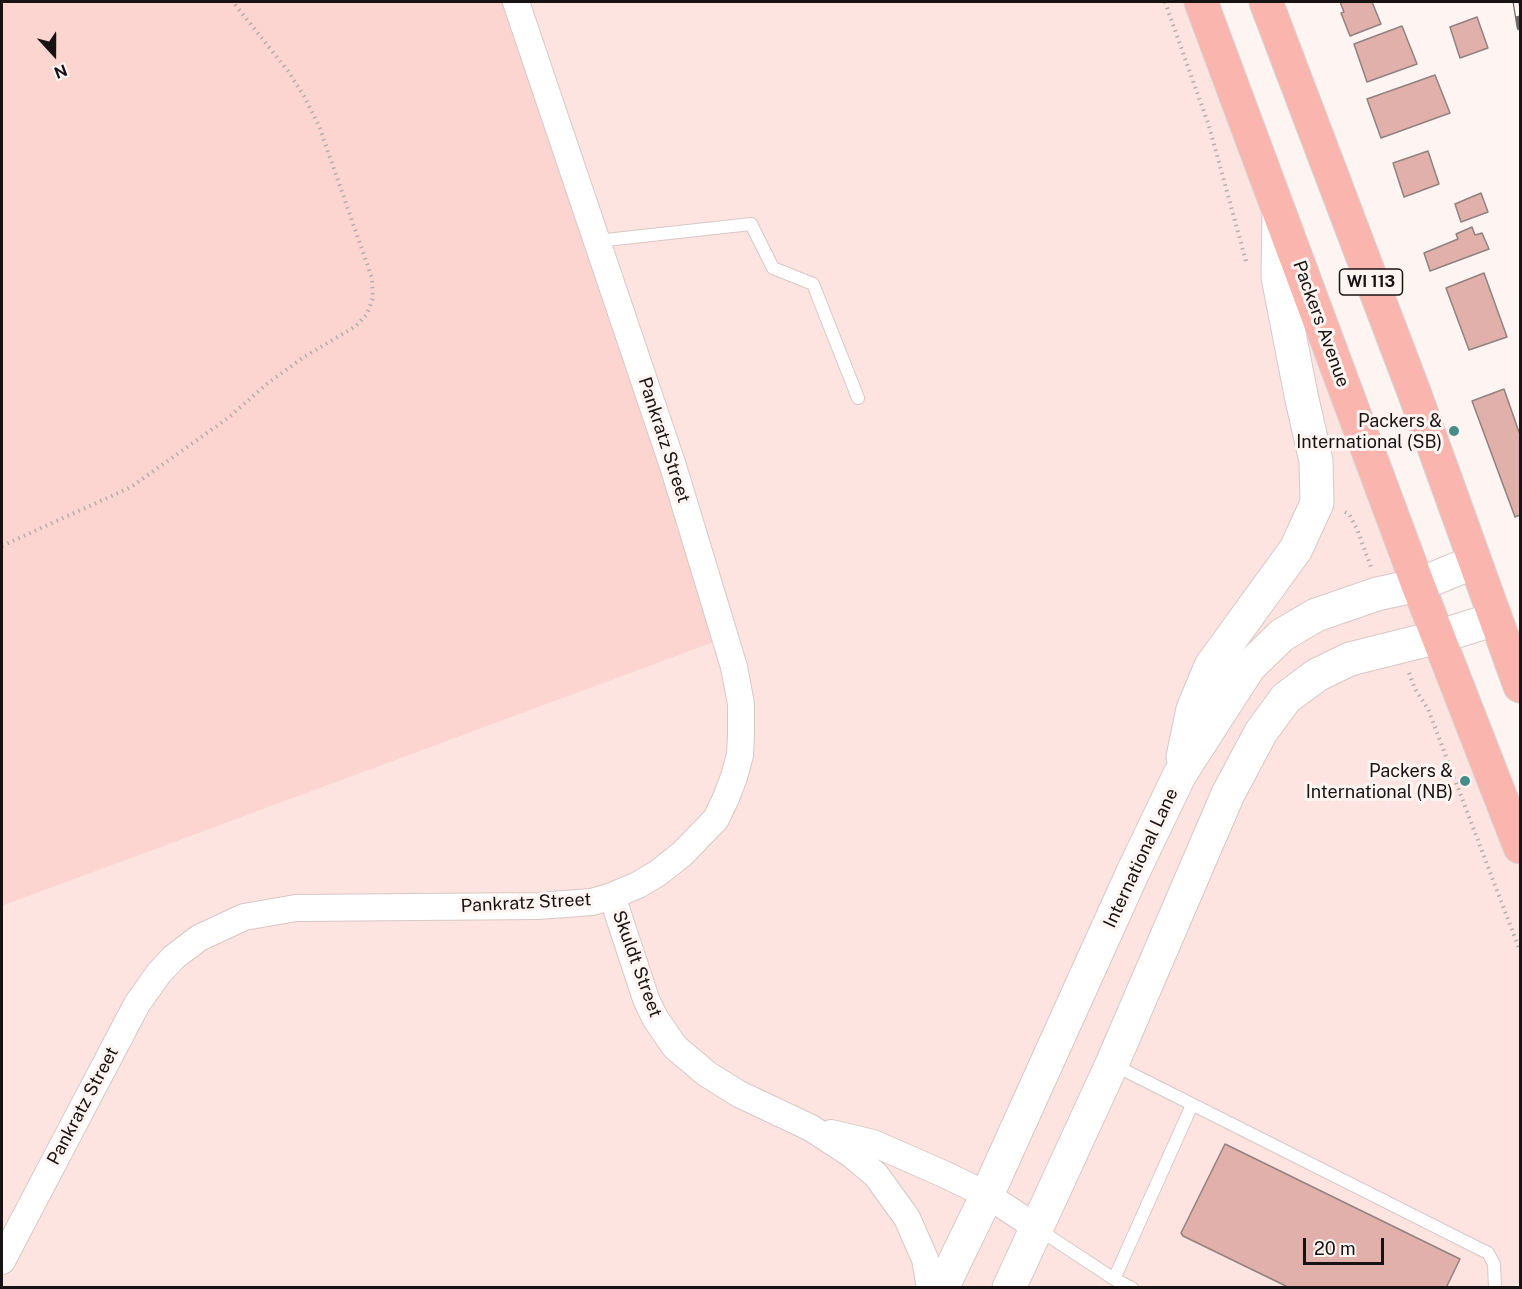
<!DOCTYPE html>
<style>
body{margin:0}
#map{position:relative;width:1522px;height:1289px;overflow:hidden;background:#fef4f2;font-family:"Public Sans",sans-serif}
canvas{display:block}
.frame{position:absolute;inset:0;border:3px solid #181212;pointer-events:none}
.north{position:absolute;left:24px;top:24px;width:60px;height:60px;-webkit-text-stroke:4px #fef4f2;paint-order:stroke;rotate:159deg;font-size:16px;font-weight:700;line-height:24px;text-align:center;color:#181212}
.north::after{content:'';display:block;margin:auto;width:21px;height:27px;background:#181212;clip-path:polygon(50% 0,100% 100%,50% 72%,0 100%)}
.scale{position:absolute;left:1303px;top:1238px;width:81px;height:27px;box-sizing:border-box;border:3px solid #181212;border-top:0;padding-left:8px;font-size:18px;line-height:21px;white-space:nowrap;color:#181212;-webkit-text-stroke:4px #fef4f2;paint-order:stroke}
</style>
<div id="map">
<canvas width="1522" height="1289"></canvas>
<div class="frame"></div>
<div class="north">N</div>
<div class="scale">20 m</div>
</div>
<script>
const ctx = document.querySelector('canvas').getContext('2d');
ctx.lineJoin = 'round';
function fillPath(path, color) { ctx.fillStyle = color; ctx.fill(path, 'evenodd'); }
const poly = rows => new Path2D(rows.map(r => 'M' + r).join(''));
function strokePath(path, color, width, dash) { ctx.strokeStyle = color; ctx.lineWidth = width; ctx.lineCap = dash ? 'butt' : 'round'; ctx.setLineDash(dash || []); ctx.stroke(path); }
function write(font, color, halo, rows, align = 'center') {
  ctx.font = font + ' "Public Sans",sans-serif'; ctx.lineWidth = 6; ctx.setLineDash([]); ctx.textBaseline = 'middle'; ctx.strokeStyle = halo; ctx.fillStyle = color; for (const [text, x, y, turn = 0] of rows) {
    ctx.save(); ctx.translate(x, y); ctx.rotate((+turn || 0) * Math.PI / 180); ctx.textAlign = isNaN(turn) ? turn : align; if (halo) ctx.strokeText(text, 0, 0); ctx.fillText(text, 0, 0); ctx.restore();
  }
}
fillPath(poly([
 [516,2,1201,2,1520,847,1520,1287,2,1288,2,906,725,638]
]), '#fde4e1');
fillPath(poly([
 [2,2,516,2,725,638,2,906]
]), '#fcd5d0');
const building = poly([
 [1340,2,1372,2,1381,24,1350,36,1341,13,1344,12,1340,2],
 [1477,17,1488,48,1460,58,1450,27,1477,17],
 [1402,26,1417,64,1367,82,1354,44,1402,26],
 [1435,75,1450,113,1381,138,1367,99,1435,75],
 [1428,151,1439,184,1404,197,1393,163,1428,151],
 [1481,193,1488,212,1461,222,1455,204,1481,193],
 [1472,227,1475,235,1482,233,1489,249,1430,271,1424,253,1458,239,1456,234,1472,227],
 [1484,273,1507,337,1469,350,1446,288,1484,273],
 [1504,389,1520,435,1520,515,1515,517,1472,401,1504,389],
 [1225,1144,1460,1259,1446,1288,1290,1288,1183,1236,1181,1233,1225,1144]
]);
fillPath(building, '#e1b0aa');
strokePath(building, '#918280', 1.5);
const service = poly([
 [597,241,751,224,773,268,813,284,858,398],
 [1114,1065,1488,1253,1494,1264,1495,1288],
 [1038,1229,1114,1279,1132,1288],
 [1114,1279,1192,1105]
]);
const minor = poly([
 [612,896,646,999,655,1018,675,1047,707,1074,739,1094,811,1128,852,1155,876,1175,907,1218,925,1259,930,1288],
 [831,1133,873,1143,946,1175,987,1195,1037,1228],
 [2,1261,137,1004,159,973,174,957,199,938,244,917,296,908,538,906,592,902,612,896,638,885,658,873,682,854,716,819,726,798,734,777,740,755,741,734,741,704,734,667,673,466,516,2]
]);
const secondary = poly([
 [1183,757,1193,709,1211,666,1296,549,1317,503,1316,461,1301,395,1278,277,1279,212],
 [942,1288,987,1195,1133,872,1180,774,1249,667,1282,635,1316,615,1377,594,1418,585,1474,562],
 [1009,1288,1112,1064,1228,794,1261,732,1286,698,1317,675,1350,659,1438,637,1495,619]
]);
const primary = poly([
 [1201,2,1418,585,1520,847],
 [1266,2,1414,392,1520,686]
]);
strokePath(service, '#d7c7c5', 14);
strokePath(minor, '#d7c7c5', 28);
strokePath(secondary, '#d7c7c5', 35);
strokePath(primary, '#d5d4d4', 35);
strokePath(poly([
 [1165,2,1209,126,1246,261],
 [1345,512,1349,514,1357,529,1371,567],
 [2,546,131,487,228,418,268,383,304,357,356,326,367,314,373,298,372,278,319,126,304,96,288,71,233,2],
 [1409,673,1415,689,1428,709,1520,951]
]), '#b6adac', 4, [1.5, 4.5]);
strokePath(service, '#fff', 12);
strokePath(minor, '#fff', 26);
strokePath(secondary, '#fff', 33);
strokePath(primary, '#fbb5af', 33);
const rail = poly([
 [1516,2,1520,27]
]);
strokePath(rail, '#6f6867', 7);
strokePath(rail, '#fef4f2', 4.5, [14]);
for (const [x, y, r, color] of [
 [1454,431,6,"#468d89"],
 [1465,781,6,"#468d89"]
]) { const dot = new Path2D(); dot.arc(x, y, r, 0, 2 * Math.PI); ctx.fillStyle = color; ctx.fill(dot); strokePath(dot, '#fef4f2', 2); }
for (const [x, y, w] of [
 [1371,282,63]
]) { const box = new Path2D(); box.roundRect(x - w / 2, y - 13, w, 26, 4.5); ctx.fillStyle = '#fef4f2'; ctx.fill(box); strokePath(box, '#181212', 1.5); }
write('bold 16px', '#181212', null, [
 ["WI 113",1371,282]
]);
write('18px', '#181212', '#fef4f2', [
 ["Packers Avenue",1321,324,70],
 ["Pankratz Street",664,440,72],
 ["International Lane",1141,858,-65],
 ["Pankratz Street",526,903,-3],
 ["Skuldt Street",637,964,70],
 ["Pankratz Street",83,1106,-62]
]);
write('18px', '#181212', '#fef4f2', [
 ["Packers &",1442,421],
 ["International (SB)",1442,442],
 ["Packers &",1453,771],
 ["International (NB)",1453,792]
], 'right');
</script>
